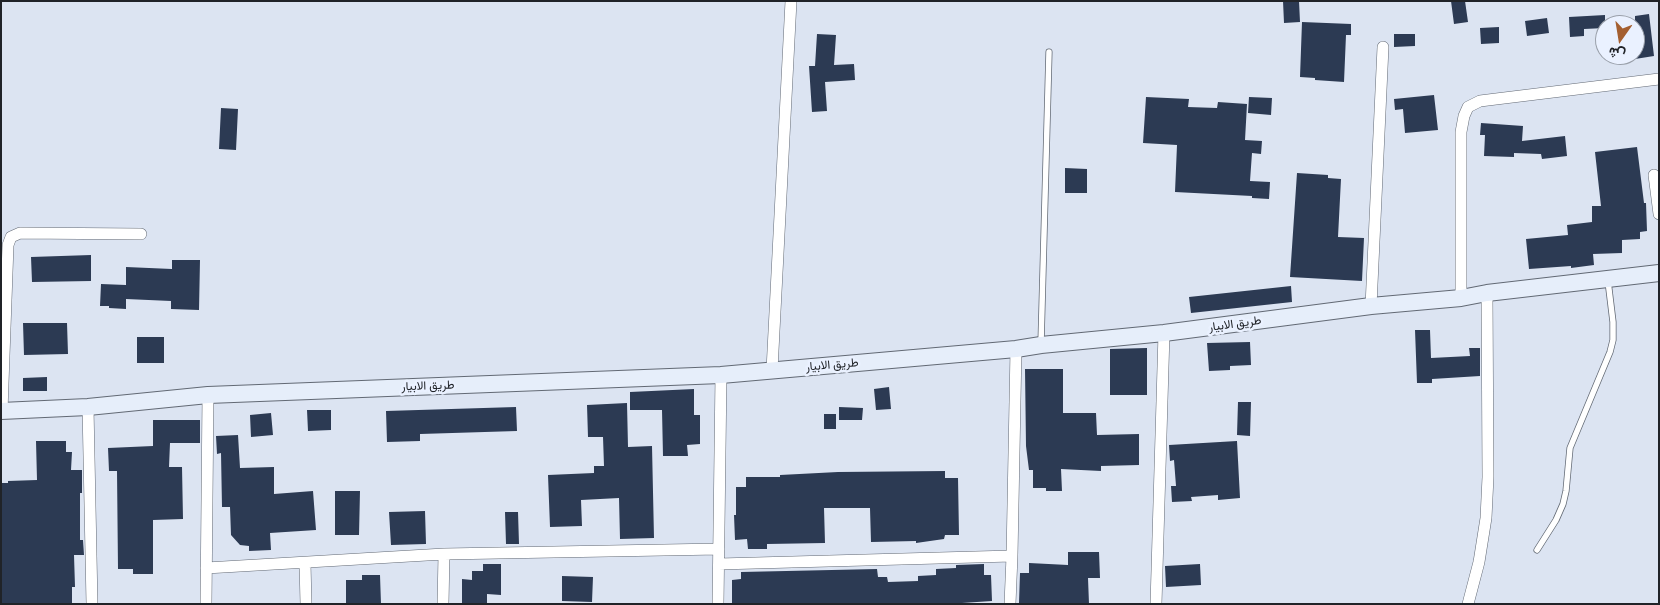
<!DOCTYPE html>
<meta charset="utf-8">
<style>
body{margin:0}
#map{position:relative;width:1660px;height:605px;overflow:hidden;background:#dce4f2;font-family:Merriweather,Vazirmatn,serif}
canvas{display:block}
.frame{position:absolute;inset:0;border:2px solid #202328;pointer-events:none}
.north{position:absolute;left:1595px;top:15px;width:50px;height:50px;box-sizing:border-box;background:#eaf1ff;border:1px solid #999fa9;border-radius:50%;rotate:193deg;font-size:14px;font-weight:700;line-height:20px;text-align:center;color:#202328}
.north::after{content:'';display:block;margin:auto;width:18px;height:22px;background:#a45f31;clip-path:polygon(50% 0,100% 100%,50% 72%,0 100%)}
</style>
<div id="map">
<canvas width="1660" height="605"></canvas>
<div class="frame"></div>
<div class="north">ش</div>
</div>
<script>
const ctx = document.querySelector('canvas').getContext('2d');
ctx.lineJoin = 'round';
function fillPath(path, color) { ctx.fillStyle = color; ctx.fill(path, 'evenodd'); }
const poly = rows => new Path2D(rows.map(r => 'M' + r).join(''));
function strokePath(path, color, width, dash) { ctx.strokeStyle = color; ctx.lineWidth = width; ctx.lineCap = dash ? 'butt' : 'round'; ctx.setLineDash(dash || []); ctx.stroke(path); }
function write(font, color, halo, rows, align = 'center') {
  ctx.font = font + ' Merriweather,Vazirmatn,serif'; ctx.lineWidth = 5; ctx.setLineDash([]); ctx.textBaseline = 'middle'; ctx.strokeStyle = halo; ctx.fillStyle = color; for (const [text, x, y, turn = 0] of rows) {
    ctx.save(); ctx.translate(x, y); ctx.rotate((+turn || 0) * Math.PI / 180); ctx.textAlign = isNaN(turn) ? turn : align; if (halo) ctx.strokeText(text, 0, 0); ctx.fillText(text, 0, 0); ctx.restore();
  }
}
fillPath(poly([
 [1283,1,1299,1,1300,22,1284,23],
 [1451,1,1465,1,1468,22,1454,24],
 [1649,14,1654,56,1635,59,1635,16],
 [1605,15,1605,28,1584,29,1584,36,1570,37,1569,17],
 [1547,18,1549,33,1527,36,1525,21],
 [1302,22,1351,24,1351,35,1346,35,1344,82,1315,80,1315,78,1300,77],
 [1499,27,1499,43,1481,44,1480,28],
 [817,34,836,35,834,65,854,64,855,80,825,82,827,111,812,112,809,66,815,66],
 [1394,34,1415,34,1415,46,1394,47],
 [1434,95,1438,130,1405,133,1403,109,1395,110,1394,99],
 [1146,97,1189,99,1188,107,1217,108,1218,102,1247,104,1245,140,1262,141,1261,154,1252,153,1250,181,1270,182,1269,199,1252,198,1252,196,1175,192,1177,145,1143,143],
 [1249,97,1272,98,1271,115,1248,113],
 [221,108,238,109,236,150,219,149],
 [1481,123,1523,126,1522,141,1565,136,1567,156,1542,159,1541,154,1514,153,1514,157,1484,156,1485,135,1480,135],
 [1637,147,1644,203,1646,203,1647,231,1640,232,1640,239,1622,240,1622,253,1593,254,1594,265,1571,268,1571,266,1529,269,1526,239,1568,235,1567,225,1592,222,1592,206,1601,206,1595,152],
 [1065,168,1087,169,1087,193,1065,193],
 [1297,173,1328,175,1328,178,1341,179,1338,237,1364,238,1362,281,1290,277],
 [91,255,91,281,32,282,31,257],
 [172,260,200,260,199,310,171,309,171,301,126,299,126,309,109,308,109,306,100,306,101,284,126,285,126,267,172,269],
 [1291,286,1292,302,1191,313,1189,297],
 [23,323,67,323,68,354,24,355],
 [1415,330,1430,330,1431,358,1470,356,1469,348,1480,348,1480,376,1432,379,1432,383,1417,383],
 [137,337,164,337,164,363,137,363],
 [1250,342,1251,365,1230,366,1230,370,1209,371,1207,343],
 [1147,348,1147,395,1110,395,1110,349],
 [1025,369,1063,369,1063,413,1096,413,1097,435,1139,434,1139,465,1101,466,1101,471,1061,469,1062,491,1046,491,1046,488,1033,488,1033,470,1029,470,1026,446],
 [47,377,47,391,23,391,23,378],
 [889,387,891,409,876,410,874,389],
 [694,389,694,415,700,415,700,444,687,445,688,456,663,456,662,410,630,410,630,392],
 [1238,402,1251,402,1250,436,1237,435],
 [627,403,628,447,652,446,654,538,620,539,619,498,581,500,582,526,550,527,548,475,594,473,594,466,604,466,603,437,588,437,587,405],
 [516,407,517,431,420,434,420,441,387,442,386,411],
 [839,407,863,408,862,420,839,420],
 [307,410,331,410,331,430,308,431],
 [271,413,273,435,251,437,250,415],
 [824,414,836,414,836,429,824,429],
 [153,420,200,420,200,443,170,443,169,467,182,467,183,519,153,520,153,574,133,574,133,569,118,569,117,471,109,471,108,448,153,446],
 [238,435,240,468,274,467,274,494,313,491,316,530,270,533,271,550,249,551,249,546,240,545,231,535,230,507,222,507,221,453,217,454,216,436],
 [36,441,66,441,66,452,72,452,71,470,82,470,82,493,80,493,80,540,83,540,84,555,74,555,75,587,72,587,72,604,1,604,2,483,8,483,8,481,37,480],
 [1237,441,1240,498,1218,500,1218,495,1191,497,1192,501,1172,502,1171,486,1176,486,1174,460,1170,461,1169,445],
 [945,471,945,478,958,478,959,535,945,535,944,539,916,543,916,541,871,542,870,508,824,508,825,543,767,544,767,549,748,549,747,539,735,540,734,515,736,515,736,487,746,487,746,477,780,477,780,475,838,472],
 [335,491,360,491,359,535,335,535],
 [425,511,426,544,391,545,389,512],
 [505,512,518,512,519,544,506,544],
 [1068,552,1099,552,1100,578,1088,578,1089,604,1019,603,1020,573,1029,573,1029,563,1068,565],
 [483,564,501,564,501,595,487,594,487,604,462,604,462,579,472,580,472,571,483,571],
 [984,564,984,575,991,575,992,601,947,604,732,604,732,580,741,579,741,572,877,569,878,577,887,577,888,582,918,581,918,576,936,575,936,569,956,568,956,565],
 [1200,564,1201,585,1166,587,1165,566],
 [362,575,380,575,381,604,346,604,346,580,362,580],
 [562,576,593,577,592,602,562,601]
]), '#2c3a53');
const lane = poly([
 [1041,343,1049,52],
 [1537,550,1556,520,1563,504,1566,491,1570,448,1610,352,1613,340,1613,322,1608,281]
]);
const street = poly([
 [1654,175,1659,214],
 [1461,298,1461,132,1464,116,1468,107,1480,101,1496,99,1659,79],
 [1371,306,1383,47],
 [772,370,791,1],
 [88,407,92,604],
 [2,411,8,245,11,237,20,233,141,234],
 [305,563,306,604],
 [719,564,1012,556,1016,349],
 [206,568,444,554,719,549],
 [206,604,208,395],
 [443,604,444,554],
 [718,604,721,375],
 [1010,604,1012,556],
 [1156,604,1164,333],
 [1468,604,1479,562,1486,518,1488,477,1487,293]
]);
const secondary = poly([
 [1,411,88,407,208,395,721,375,1016,349,1041,345,1164,333,1371,306,1461,298,1487,293,1659,273]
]);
strokePath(lane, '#626974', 7);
strokePath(street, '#626974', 12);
strokePath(secondary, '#626974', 18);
strokePath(lane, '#fff', 5.5);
strokePath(street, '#fff', 11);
strokePath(secondary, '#e6eefa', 16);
write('12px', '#202328', '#eaf1ff', [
 ["طريق الابيار",1235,324,-8],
 ["طريق الابيار",832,365,-5],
 ["طريق الابيار",428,386,-2]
]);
</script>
